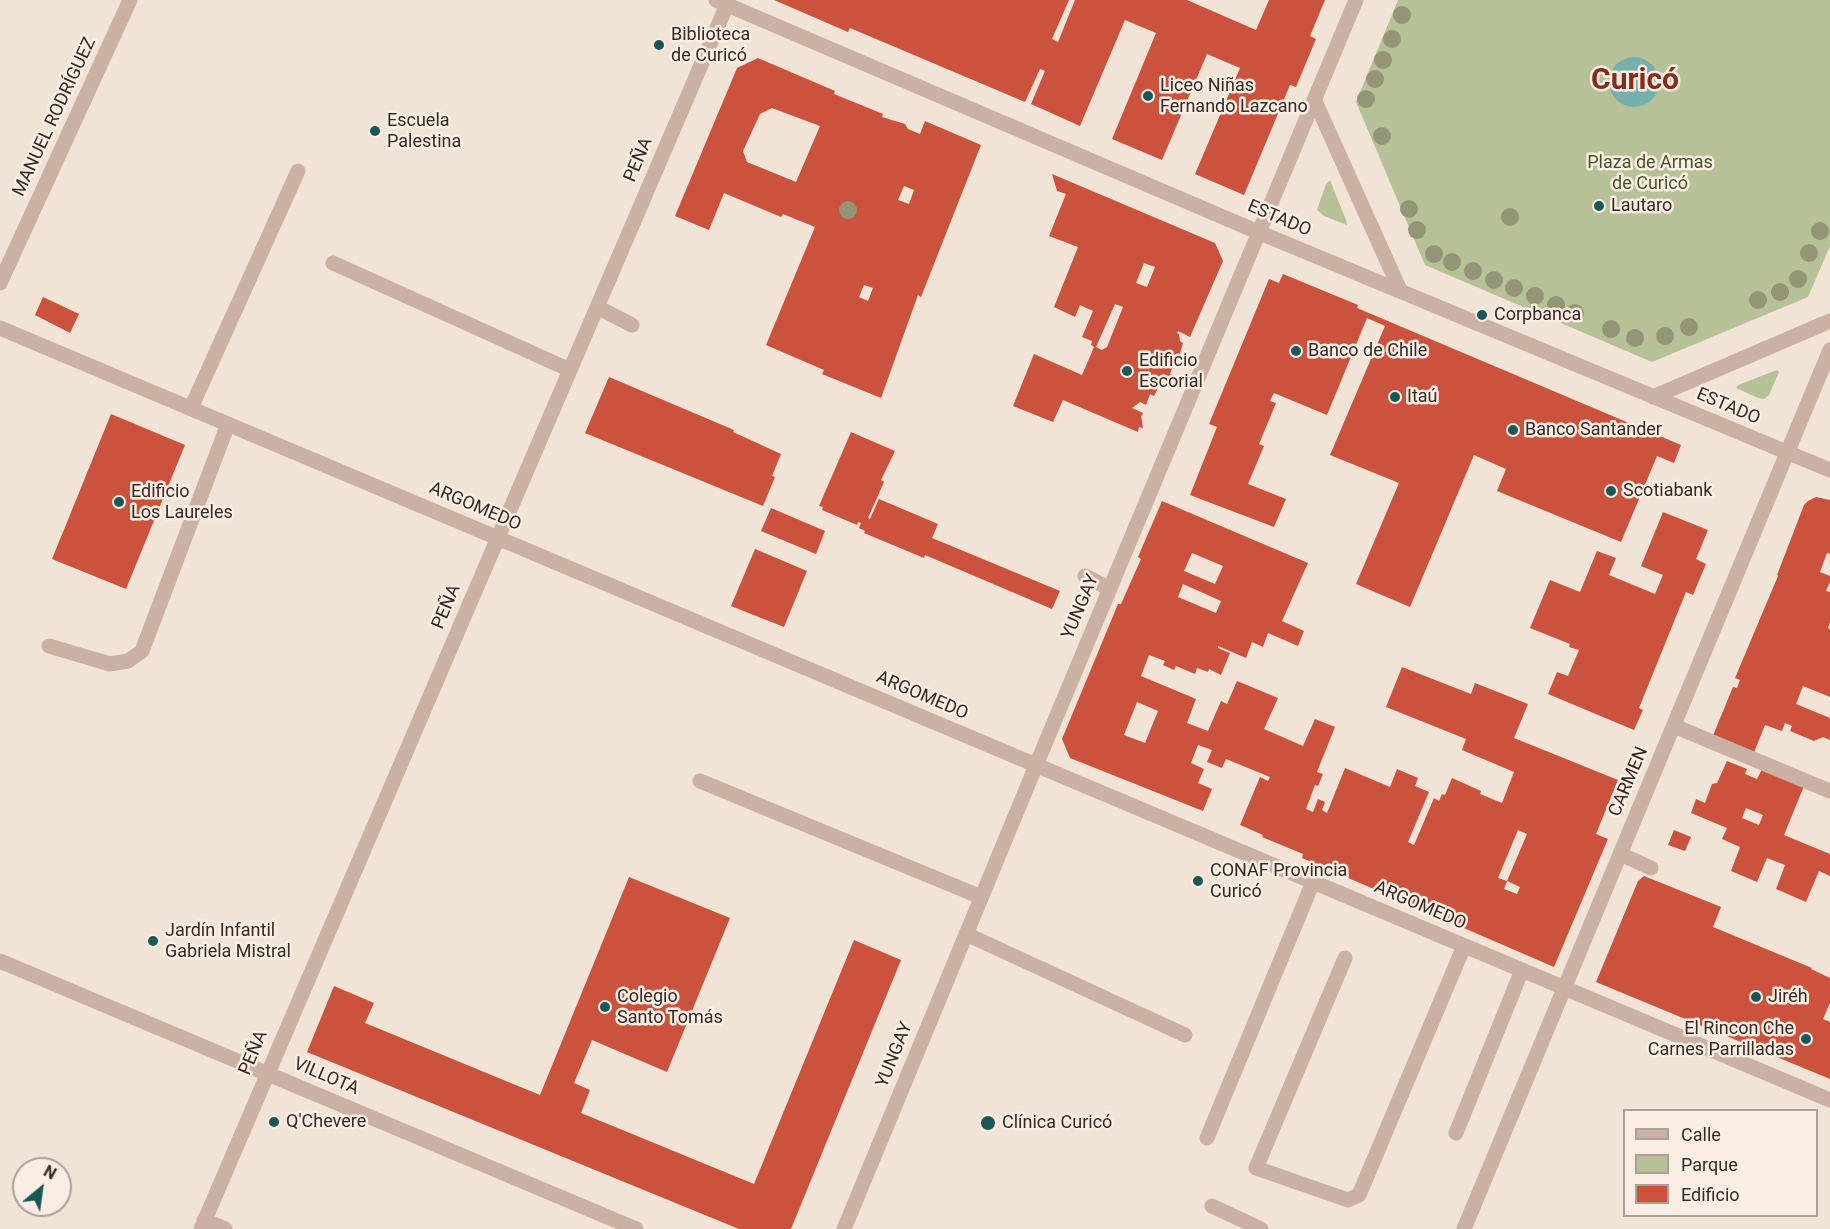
<!DOCTYPE html>
<meta charset="utf-8">
<style>
body{margin:0}
#map{position:relative;width:1830px;height:1229px;overflow:hidden;background:#f2e3d7;font-family:Roboto,sans-serif}
canvas{display:block}
.legend{position:absolute;left:1623px;top:1109px;width:195px;height:108px;box-sizing:border-box;background:#faede3;border:2px solid #ab9f97;margin:0;padding:8px 10px;list-style:none;font-size:18px;color:#352925}
.legend li{display:flex;align-items:center;gap:12px;height:30px}
.legend b{width:30px;border:2px solid #ab9f97}
.north{position:absolute;left:12px;top:1157px;width:60px;height:60px;box-sizing:border-box;background:#faede3;border:2px solid #ab9f97;border-radius:50%;rotate:29deg;font-size:16px;font-weight:700;line-height:24px;text-align:center;color:#352925}
.north::after{content:'';display:block;margin:auto;width:21px;height:27px;background:#1a5856;clip-path:polygon(50% 0,100% 100%,50% 72%,0 100%)}
</style>
<div id="map">
<canvas width="1830" height="1229"></canvas>
<ul class="legend">
<li><b style="height:8px;background:#cab1a3"></b>Calle</li>
<li><b style="height:16px;background:#b7c197"></b>Parque</li>
<li><b style="height:16px;background:#cb523c"></b>Edificio</li>
</ul>
<div class="north">N</div>
</div>
<script>
const ctx = document.querySelector('canvas').getContext('2d');
ctx.lineJoin = 'round';
function fillPath(path, color) { ctx.fillStyle = color; ctx.fill(path, 'evenodd'); }
const poly = rows => new Path2D(rows.map(r => 'M' + r).join(''));
function strokePath(path, color, width, dash) { ctx.strokeStyle = color; ctx.lineWidth = width; ctx.lineCap = dash ? 'butt' : 'round'; ctx.setLineDash(dash || []); ctx.stroke(path); }
function write(font, color, halo, rows, align = 'center') {
  ctx.font = font + ' Roboto,sans-serif'; ctx.lineWidth = 5; ctx.setLineDash([]); ctx.textBaseline = 'middle'; ctx.strokeStyle = halo; ctx.fillStyle = color; for (const [text, x, y, turn = 0] of rows) {
    ctx.save(); ctx.translate(x, y); ctx.rotate((+turn || 0) * Math.PI / 180); ctx.textAlign = isNaN(turn) ? turn : align; if (halo) ctx.strokeText(text, 0, 0); ctx.fillText(text, 0, 0); ctx.restore();
  }
}
fillPath(poly([
 [1398,0,1830,0,1830,246,1808,297,1652,362,1425,265,1356,102],
 [1330,180,1346,220,1347,225,1324,216,1317,210,1326,184],
 [1777,370,1779,372,1769,395,1764,399,1758,398,1736,388,1738,385]
]), '#b7c197');
fillPath(poly([
 '1609 82a25 25 0 1 1 50 0a25 25 0 1 1-50 0Z'
]), '#75b0ad');
fillPath(poly([
 [774,0,1069,0,1052,39,1058,42,1075,0,1187,0,1256,30,1269,0,1325,0,1310,36,1316,39,1296,87,1290,85,1244,195,1195,174,1240,68,1207,54,1162,160,1112,139,1156,33,1125,20,1080,126,1031,104,1045,71,1040,69,1025,102,850,28,848,32],
 [758,58,835,91,834,94,883,114,882,117,905,124,908,129,920,134,925,121,981,145,921,297,918,295,881,398,822,374,824,370,766,345,815,227,783,214,781,217,724,193,709,230,675,216,737,68],
 [772,108,820,126,796,182,747,162,743,151,760,114],
 [904,186,914,190,909,204,898,200],
 [864,285,873,288,868,301,859,297],
 [1052,174,1215,243,1223,261,1190,337,1178,331,1177,333,1179,334,1180,341,1183,343,1179,357,1177,355,1173,363,1177,364,1176,367,1173,366,1170,374,1173,375,1172,377,1165,375,1161,384,1164,385,1163,387,1159,386,1154,396,1150,394,1146,405,1140,402,1132,408,1143,413,1142,416,1141,415,1143,428,1139,427,1138,432,1063,400,1053,422,1013,406,1034,354,1082,375,1094,347,1091,345,1092,341,1082,337,1093,311,1080,305,1075,317,1054,307,1078,247,1049,236,1066,194,1057,191],
 [1144,263,1155,267,1147,287,1136,283],
 [1115,304,1123,307,1107,347,1102,350,1096,347],
 [1283,274,1358,305,1357,308,1681,445,1674,463,1657,456,1621,542,1497,491,1506,469,1474,455,1410,607,1356,584,1399,483,1330,455,1385,326,1367,318,1327,415,1274,393,1270,401,1276,403,1259,444,1264,446,1248,484,1286,499,1274,527,1190,495,1217,427,1209,424,1269,279,1279,283],
 [43,297,79,314,70,333,35,315],
 [609,377,734,430,733,432,781,454,772,476,775,477,763,506,585,433],
 [111,414,185,445,126,589,52,559],
 [851,432,895,451,881,480,884,482,868,518,870,519,879,499,938,524,932,538,1060,591,1052,609,925,555,924,558,864,533,865,531,859,528,861,523,858,522,857,525,822,510,823,507,819,506],
 [1816,497,1830,500,1830,554,1827,553,1820,572,1830,576,1830,582,1826,591,1830,592,1830,622,1828,628,1830,629,1830,697,1803,686,1796,704,1830,718,1830,740,1823,737,1814,741,1790,731,1792,726,1785,723,1782,731,1765,725,1753,755,1712,738,1733,687,1737,688,1740,680,1735,678,1778,576,1777,575,1804,505,1808,501],
 [1162,501,1308,563,1282,621,1304,631,1298,646,1268,633,1263,647,1252,642,1246,658,1218,646,1218,648,1230,653,1221,675,1209,669,1208,672,1197,668,1195,674,1176,666,1174,670,1163,665,1165,661,1149,655,1141,676,1196,699,1187,723,1208,731,1221,701,1227,704,1237,681,1278,698,1264,729,1303,746,1315,719,1335,727,1317,772,1323,774,1318,786,1315,785,1306,809,1313,812,1318,799,1325,802,1322,810,1327,813,1345,768,1390,787,1397,769,1418,778,1415,786,1429,792,1408,842,1414,845,1434,798,1439,801,1442,794,1445,795,1452,778,1481,791,1480,794,1502,803,1514,772,1462,750,1466,739,1386,707,1402,667,1471,694,1475,683,1528,704,1514,738,1618,780,1596,834,1608,839,1554,967,1302,858,1303,854,1262,837,1263,835,1240,825,1260,777,1268,781,1270,777,1226,759,1222,768,1207,762,1212,750,1198,745,1191,763,1204,769,1198,783,1212,789,1203,811,1070,758,1062,739,1118,604,1121,604,1141,559,1138,557],
 [1192,553,1223,566,1215,584,1184,571],
 [1183,584,1221,601,1216,613,1178,597],
 [1137,702,1158,711,1145,743,1124,735],
 [1518,830,1527,834,1507,881,1520,887,1517,894,1504,889,1507,881,1498,878],
 [771,508,825,531,816,554,761,531],
 [1663,512,1708,530,1696,559,1706,564,1693,595,1686,592,1639,708,1643,710,1634,730,1548,694,1557,672,1568,676,1579,650,1569,647,1570,644,1530,628,1550,580,1580,592,1597,551,1616,558,1609,575,1655,594,1663,575,1641,566],
 [755,549,807,571,784,627,731,606],
 [1727,761,1747,769,1745,774,1757,779,1762,769,1804,786,1784,835,1830,854,1830,876,1819,871,1806,902,1776,889,1785,865,1767,858,1757,882,1731,871,1740,847,1722,839,1727,828,1691,813,1696,799,1705,803,1712,784,1717,783],
 [1746,808,1763,815,1759,825,1742,818],
 [1674,830,1691,837,1685,851,1668,845],
 [1644,876,1721,907,1713,927,1812,968,1811,969,1830,978,1830,1003,1823,1019,1830,1022,1830,1079,1596,982,1638,881],
 [629,877,730,918,667,1072,592,1040,574,1083,590,1090,581,1113,754,1184,854,940,901,960,791,1229,739,1229,307,1052,334,986,374,1003,365,1023,540,1095]
]), '#cb523c');
strokePath(poly([
 [716,0,1258,232,1830,470],
 [1315,101,1400,290],
 [333,263,570,370],
 [0,283,130,0],
 [597,307,632,325],
 [0,328,1830,1100],
 [1653,397,1830,321],
 [191,408,298,171],
 [1085,576,1110,589],
 [49,646,110,664,128,661,142,651,228,424],
 [1674,726,1830,791],
 [700,781,981,897],
 [1620,854,1651,868],
 [966,934,1185,1035],
 [1345,958,1256,1168,1348,1200,1359,1195,1464,946],
 [0,961,636,1229],
 [1456,1133,1522,970],
 [1207,1138,1313,882],
 [1212,1206,1261,1229],
 [204,1220,225,1229],
 [201,1229,729,0],
 [844,1229,1042,751,1356,0],
 [1464,1229,1830,350]
]), '#cab1a3', 15);
ctx.fillStyle = '#949477';
for (const [x, y] of [
 [1402,15],
 [1392,39],
 [1383,60],
 [1375,79],
 [1366,99],
 [1382,136],
 [1409,209],
 [848,210],
 [1510,217],
 [1417,230],
 [1820,231],
 [1809,253],
 [1434,254],
 [1452,262],
 [1473,271],
 [1798,279],
 [1494,280],
 [1514,288],
 [1780,292],
 [1535,296],
 [1758,300],
 [1556,305],
 [1575,313],
 [1689,327],
 [1611,329],
 [1665,336],
 [1635,338]
]) { ctx.beginPath(); ctx.arc(x, y, 9, 0, 2 * Math.PI); ctx.fill(); }
for (const [x, y, r, color] of [
 [659,45,6,"#1a5856"],
 [1148,96,6,"#1a5856"],
 [375,131,6,"#1a5856"],
 [1599,206,6,"#1a5856"],
 [1482,315,6,"#1a5856"],
 [1296,351,6,"#1a5856"],
 [1127,371,6,"#1a5856"],
 [1395,397,6,"#1a5856"],
 [1513,430,6,"#1a5856"],
 [1611,491,6,"#1a5856"],
 [119,502,6,"#1a5856"],
 [1198,881,6,"#1a5856"],
 [153,941,6,"#1a5856"],
 [1756,997,6,"#1a5856"],
 [605,1007,6,"#1a5856"],
 [1806,1039,6,"#1a5856"],
 [274,1122,6,"#1a5856"],
 [988,1123,8,"#1a5856"]
]) { const dot = new Path2D(); dot.arc(x, y, r, 0, 2 * Math.PI); ctx.fillStyle = color; ctx.fill(dot); strokePath(dot, '#faede3', 2); }
write('18px', '#352925', '#faede3', [
 ["Biblioteca",671,35],
 ["de Curicó",671,56],
 ["Liceo Niñas",1160,86],
 ["Fernando Lazcano",1160,107],
 ["Escuela",387,121],
 ["Palestina",387,142],
 ["Lautaro",1611,206],
 ["Corpbanca",1494,315],
 ["Banco de Chile",1308,351],
 ["Edificio",1139,361],
 ["Escorial",1139,382],
 ["Itaú",1407,397],
 ["Banco Santander",1525,430],
 ["Scotiabank",1623,491],
 ["Edificio",131,492],
 ["Los Laureles",131,513],
 ["CONAF Provincia",1210,871],
 ["Curicó",1210,892],
 ["Jardín Infantil",165,931],
 ["Gabriela Mistral",165,952],
 ["Colegio",617,997],
 ["Santo Tomás",617,1018],
 ["Jiréh",1768,997],
 ["El Rincon Che",1794,1029,"right"],
 ["Carnes Parrilladas",1794,1050,"right"],
 ["Q'Chevere",286,1122],
 ["Clínica Curicó",1002,1123]
], 'left');
write('18px', '#352925', '#faede3', [
 ["MANUEL RODRÍGUEZ",55,117,-65],
 ["PEÑA",639,160,-67],
 ["ESTADO",1279,219,23],
 ["ESTADO",1728,407,23],
 ["ARGOMEDO",475,507,23],
 ["PEÑA",447,607,-67],
 ["YUNGAY",1081,607,-67],
 ["ARGOMEDO",922,696,23],
 ["CARMEN",1629,782,-67],
 ["ARGOMEDO",1420,906,23],
 ["PEÑA",254,1053,-67],
 ["YUNGAY",895,1055,-68],
 ["VILLOTA",326,1077,23]
]);
write('18px', '#485428', '#faede3', [
 ["Plaza de Armas",1650,163],
 ["de Curicó",1650,184]
]);
write('bold 30px', '#872b1b', '#faede3', [
 ["Curicó",1635,81]
]);
</script>
